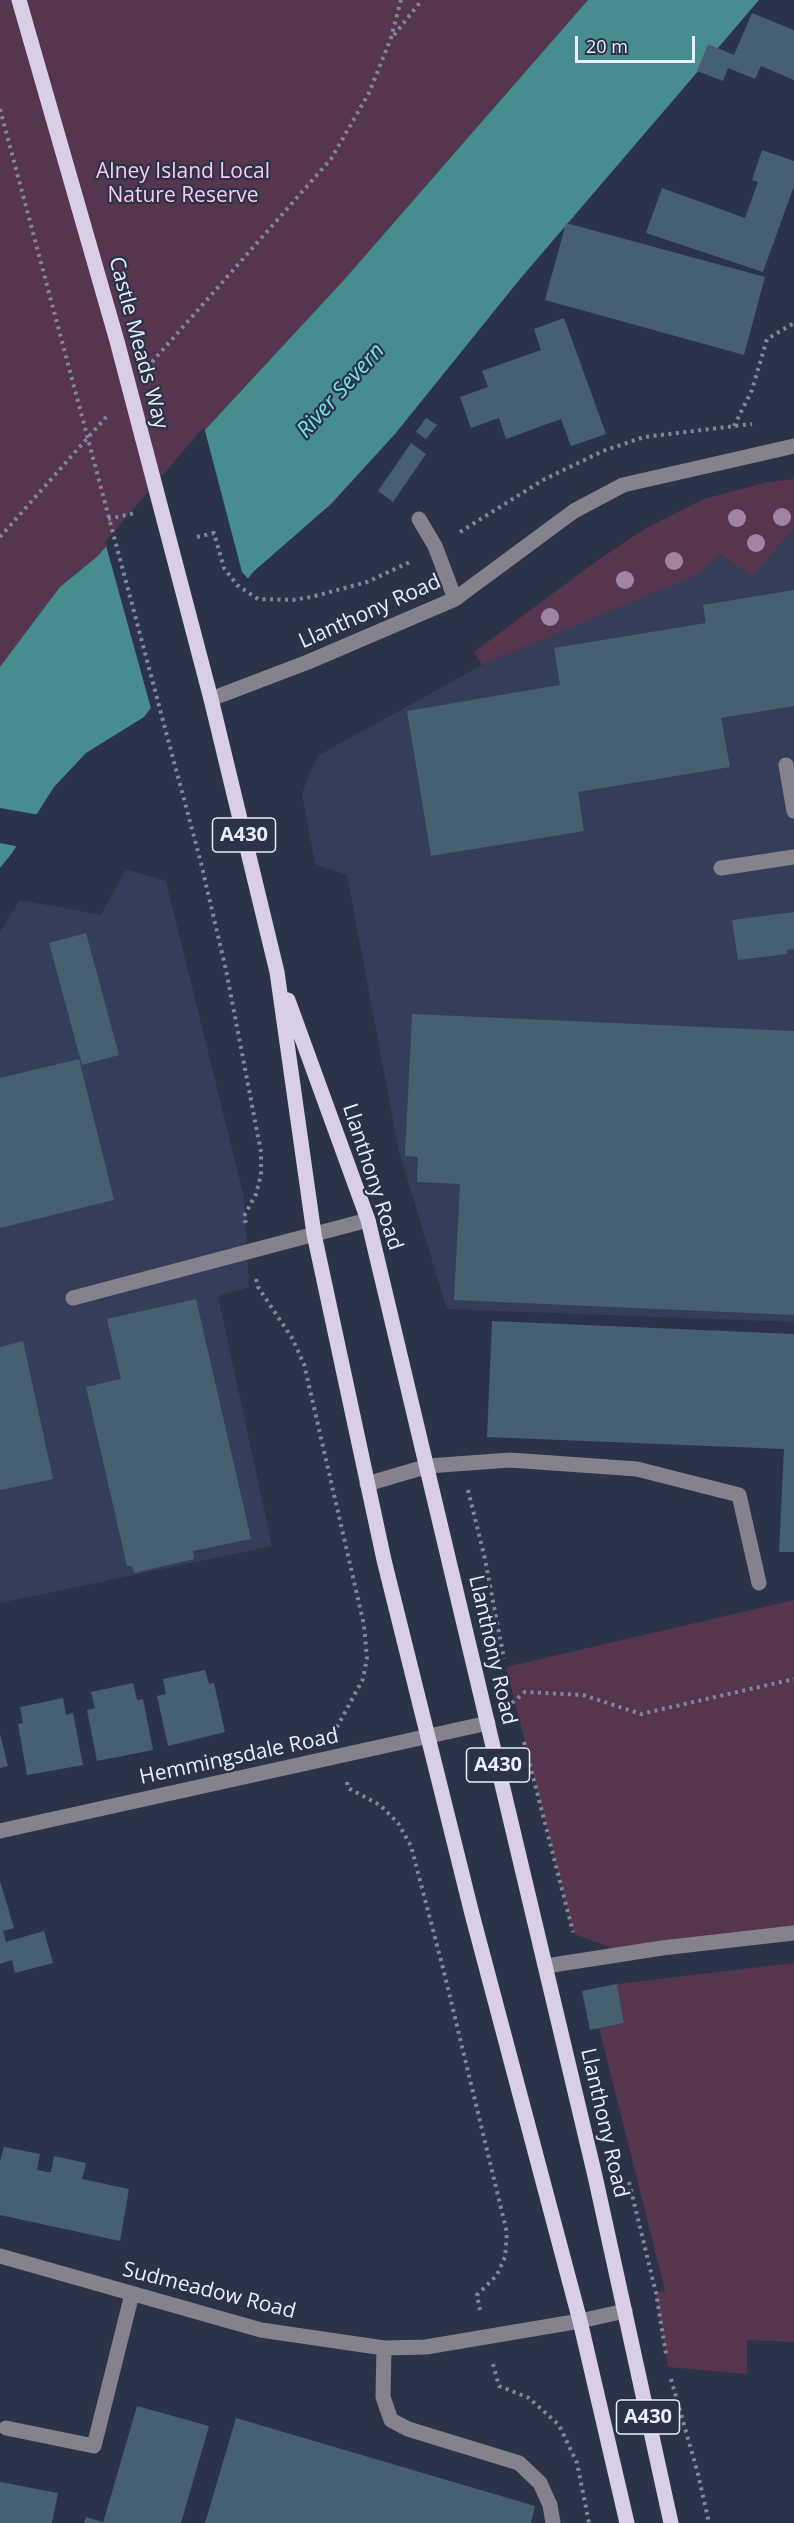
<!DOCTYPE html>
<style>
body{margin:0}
#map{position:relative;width:794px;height:2523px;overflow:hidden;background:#2b3348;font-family:"Open Sans",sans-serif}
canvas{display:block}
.scale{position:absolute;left:575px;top:36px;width:120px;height:27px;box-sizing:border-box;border:3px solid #e8eefb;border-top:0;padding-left:8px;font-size:18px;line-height:21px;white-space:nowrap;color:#e8eefb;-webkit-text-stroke:4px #2b3348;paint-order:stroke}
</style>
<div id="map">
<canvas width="794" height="2523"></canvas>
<div class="scale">20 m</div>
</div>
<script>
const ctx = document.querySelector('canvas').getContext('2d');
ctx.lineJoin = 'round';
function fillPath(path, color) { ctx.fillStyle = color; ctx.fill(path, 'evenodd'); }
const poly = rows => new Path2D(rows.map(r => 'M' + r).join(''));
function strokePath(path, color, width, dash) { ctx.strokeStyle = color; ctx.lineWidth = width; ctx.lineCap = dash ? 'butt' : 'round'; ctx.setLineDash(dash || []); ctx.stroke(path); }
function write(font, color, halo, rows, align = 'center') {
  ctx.font = font + ' "Open Sans",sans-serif'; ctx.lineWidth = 4.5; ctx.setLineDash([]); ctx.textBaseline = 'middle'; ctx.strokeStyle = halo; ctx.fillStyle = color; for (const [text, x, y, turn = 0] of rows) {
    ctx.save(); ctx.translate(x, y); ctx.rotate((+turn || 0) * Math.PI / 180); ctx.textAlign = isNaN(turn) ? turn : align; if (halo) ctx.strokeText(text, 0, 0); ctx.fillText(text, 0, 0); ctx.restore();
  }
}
fillPath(poly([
 [794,528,794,1322,447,1309,399,1152,347,875,315,864,302,793,312,768,319,755,482,665,695,576,720,554,753,577],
 [126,869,166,881,244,1198,249,1287,218,1296,272,1546,0,1603,0,932,20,900,101,915]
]), '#343e58');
fillPath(poly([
 [0,0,588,0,0,678],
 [794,479,794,528,753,577,720,554,695,576,482,665,474,652,594,563,643,530,704,499,768,482],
 [794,1600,794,1930,612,1948,574,1934,506,1667],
 [794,1963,794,2342,747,2340,747,2374,668,2367,656,2293,665,2291,599,2028,624,2023,617,1984]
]), '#56364e');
fillPath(poly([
 [588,0,759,0,520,279,395,434,331,504,253,572,144,717,86,753,54,787,12,853,0,868,0,667,60,587,98,556,205,430,344,280]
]), '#478d90');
fillPath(poly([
 [204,427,242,572,250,581,152,712,105,542],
 [0,808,40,815,20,847,0,843]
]), '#2b3348');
fillPath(poly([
 [752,13,794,30,794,80,761,66,755,79,728,68,723,81,697,71,708,44,734,55],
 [762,150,794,161,794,186,763,272,646,233,662,188,745,218,758,182,752,180],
 [566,223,765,277,744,355,545,300],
 [564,318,606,434,571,446,561,419,506,439,499,418,471,428,460,397,488,387,482,371,541,350,534,329],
 [426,418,437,425,426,439,416,432],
 [411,443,426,454,393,502,378,491],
 [794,590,794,706,721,718,730,767,578,792,584,831,431,856,407,711,560,685,554,648,706,623,703,605],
 [794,912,794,949,787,950,787,954,738,960,732,920],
 [86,933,119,1055,82,1065,49,943],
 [412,1014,794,1031,794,1315,454,1300,460,1184,417,1182,418,1157,405,1156],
 [79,1059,114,1200,0,1228,0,1078],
 [196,1299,251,1539,193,1551,194,1559,134,1573,132,1566,127,1566,86,1387,121,1379,107,1319],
 [492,1321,794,1334,794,1552,779,1552,784,1449,487,1437],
 [23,1341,53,1479,0,1490,0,1347],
 [205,1670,209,1684,214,1683,225,1732,168,1746,157,1696,166,1694,163,1679],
 [133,1683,137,1700,143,1699,153,1750,97,1761,87,1710,95,1708,91,1692],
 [63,1698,66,1715,73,1713,83,1765,27,1775,18,1724,23,1723,20,1707],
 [0,1734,8,1766,0,1768],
 [0,1881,14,1928,3,1931,6,1942,44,1931,53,1963,15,1973,12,1960,0,1964],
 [617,1984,624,2023,590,2030,582,1991],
 [4,2147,40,2154,37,2170,47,2172,51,2172,54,2156,86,2163,82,2179,129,2189,120,2241,0,2215,0,2161],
 [137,2406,209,2426,181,2523,103,2523],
 [236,2418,535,2506,531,2523,205,2523],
 [0,2482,58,2493,52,2523,0,2523],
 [86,2517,103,2522,103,2523,84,2523]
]), '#47606f');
strokePath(poly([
 [394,35,422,0],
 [0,109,201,863,226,970,261,1152,261,1175,256,1194,244,1216,246,1224],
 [152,362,331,159,369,93,391,38,401,0],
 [734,426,752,390,767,339,794,323],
 [108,519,135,513],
 [460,532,543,480,603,451,644,437,752,424],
 [0,537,107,416],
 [197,537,214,533,224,568,237,585,258,599,293,600,311,597,367,582,410,562],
 [256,1279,258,1287,292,1338,304,1364,364,1625,367,1658,363,1679,337,1727],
 [468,1490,485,1559,504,1659],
 [512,1703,525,1692,583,1695,641,1714,794,1679],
 [524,1742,573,1932],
 [347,1782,348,1788,380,1805,398,1823,411,1846,444,1972,507,2233,505,2257,497,2275,477,2295,480,2310],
 [629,2182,656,2293,666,2354],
 [493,2364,499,2386,529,2398,559,2425,577,2463,589,2523],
 [671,2379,698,2474,709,2523]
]), '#808798', 4, [3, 4.5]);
strokePath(poly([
 [419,519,435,546,455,599],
 [211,699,308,662,455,599,574,511,623,485,794,446],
 [786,765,794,811],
 [721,868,794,857],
 [73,1298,368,1220],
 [367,1484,428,1466,510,1460,637,1469,739,1495,759,1583],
 [0,1831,488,1723],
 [546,1966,662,1948,794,1933],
 [0,2256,261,2330,384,2348,426,2347,580,2321,625,2311],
 [384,2348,383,2397,391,2420,408,2429,519,2463,540,2483,550,2505,553,2523],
 [6,2428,94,2446,132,2294]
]), '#86828d', 15);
strokePath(poly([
 [19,0,117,341,211,699,277,972,314,1234,384,1560,472,1914,580,2321,627,2523],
 [288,1000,368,1220,595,2176,671,2523]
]), '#d8cfe6', 15);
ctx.fillStyle = '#9f84a4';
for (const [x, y] of [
 [782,517],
 [737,518],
 [756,543],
 [674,561],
 [625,580],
 [550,617]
]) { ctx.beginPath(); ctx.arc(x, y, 9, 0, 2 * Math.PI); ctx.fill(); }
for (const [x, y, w] of [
 [244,835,63],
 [498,1765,63],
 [648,2417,63]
]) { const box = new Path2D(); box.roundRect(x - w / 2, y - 17, w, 34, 4.5); ctx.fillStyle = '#2b3348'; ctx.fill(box); strokePath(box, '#e8eefb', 1.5); }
write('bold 20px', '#e8eefb', null, [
 ["A430",244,835],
 ["A430",498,1765],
 ["A430",648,2417]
]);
write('21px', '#fec7ef', '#2b3348', [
 ["Alney Island Local",183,172],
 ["Nature Reserve",183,196]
]);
write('21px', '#e8eefb', '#2b3348', [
 ["Castle Meads Way",138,343,75],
 ["Llanthony Road",370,612,-24],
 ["Llanthony Road",372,1177,72],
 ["Llanthony Road",492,1650,77],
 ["Hemmingsdale Road",239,1757,-12],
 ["Llanthony Road",604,2123,77],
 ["Sudmeadow Road",209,2291,14]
]);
write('italic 22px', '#76e3e9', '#2b3348', [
 ["River Severn",341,391,-48]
]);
</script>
